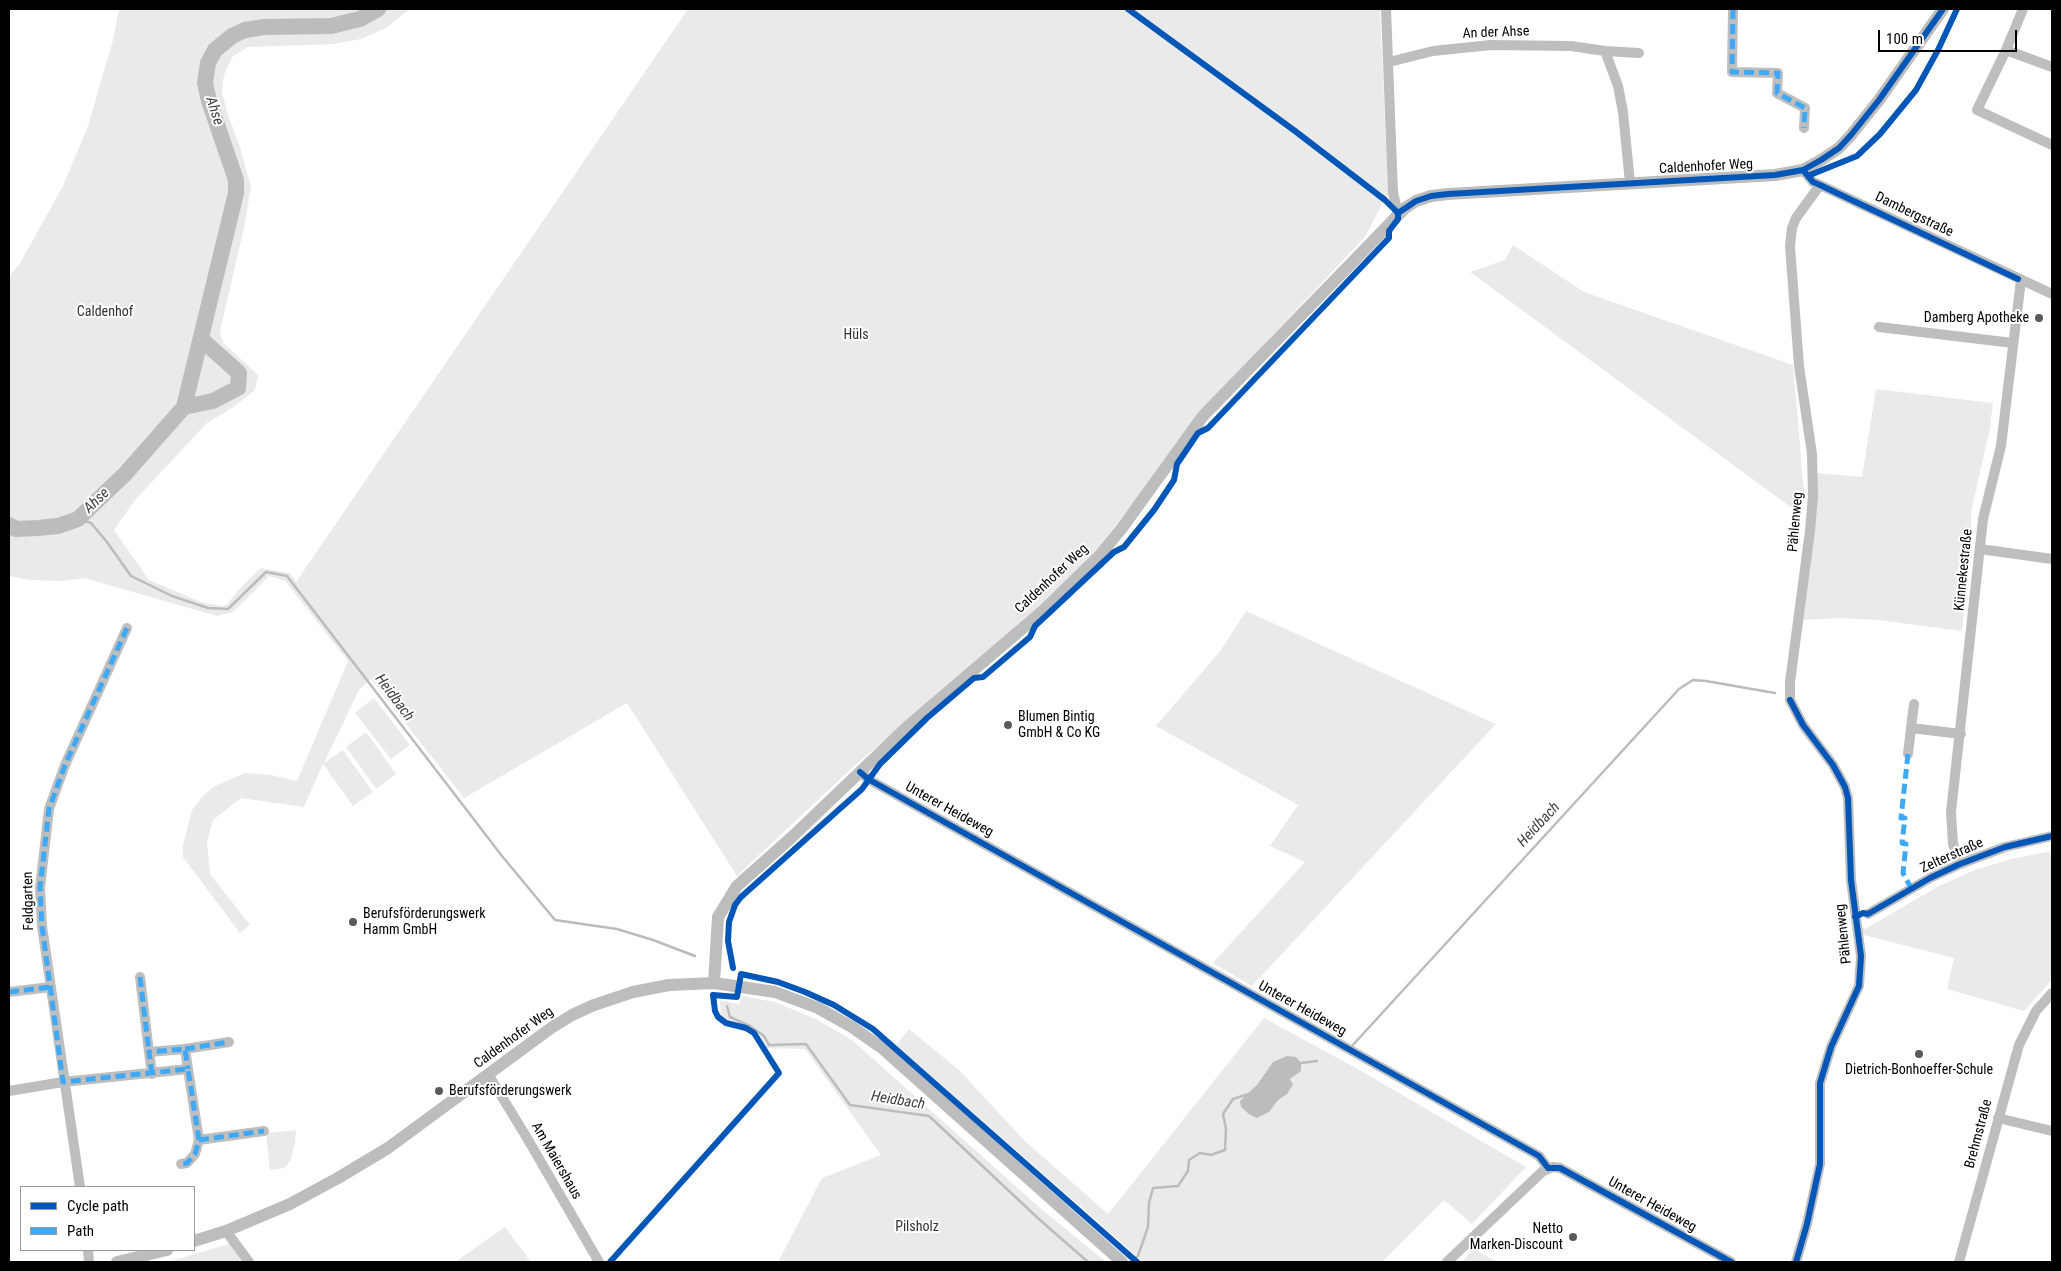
<!DOCTYPE html>
<meta charset="utf-8">
<style>
body{margin:0}
#map{position:relative;width:2061px;height:1271px;overflow:hidden;background:#fff;font-family:"Roboto Condensed",sans-serif}
canvas{display:block}
.frame{position:absolute;inset:0;border:10px solid #000;pointer-events:none}
.legend{position:absolute;left:20px;top:1186px;width:175px;height:65px;box-sizing:border-box;background:#fff;border:1px solid #999;margin:0;padding:6px 9px;list-style:none;font-size:15px;color:#000}
.legend li{display:flex;align-items:center;gap:10px;height:25px}
.legend b{width:25px;border:1px solid #999}
.scale{position:absolute;left:1878px;top:30px;width:139px;height:22px;box-sizing:border-box;border:2px solid #000;border-top:0;padding-left:6px;font-size:15px;line-height:18px;white-space:nowrap;color:#000;-webkit-text-stroke:4px #fff;paint-order:stroke}
</style>
<div id="map">
<canvas width="2061" height="1271"></canvas>
<div class="frame"></div>
<ul class="legend">
<li><b style="height:6px;background:#0057b8"></b>Cycle path</li>
<li><b style="height:6px;background:#3fa9f5"></b>Path</li>
</ul>
<div class="scale">100 m</div>
</div>
<script>
const ctx = document.querySelector('canvas').getContext('2d');
ctx.lineJoin = 'round';
function fillPath(path, color) { ctx.fillStyle = color; ctx.fill(path, 'evenodd'); }
const poly = rows => new Path2D(rows.map(r => 'M' + r).join(''));
function strokePath(path, color, width, dash) { ctx.strokeStyle = color; ctx.lineWidth = width; ctx.lineCap = dash ? 'butt' : 'round'; ctx.setLineDash(dash || []); ctx.stroke(path); }
function write(font, color, halo, rows, align = 'center') {
  ctx.font = font + ' "Roboto Condensed",sans-serif'; ctx.lineWidth = 4; ctx.setLineDash([]); ctx.textBaseline = 'middle'; ctx.strokeStyle = halo; ctx.fillStyle = color; for (const [text, x, y, turn = 0] of rows) {
    ctx.save(); ctx.translate(x, y); ctx.rotate((+turn || 0) * Math.PI / 180); ctx.textAlign = isNaN(turn) ? turn : align; if (halo) ctx.strokeText(text, 0, 0); ctx.fillText(text, 0, 0); ctx.restore();
  }
}
fillPath(poly([
 [119,9,410,9,386,28,361,39,334,44,248,47,232,57,224,75,222,93,228,115,240,147,251,187,244,228,220,331,223,343,258,375,255,390,232,408,207,423,135,500,114,530,149,580,201,602,220,606,227,605,239,589,261,568,290,573,296,582,688,9,1380,9,1388,193,1365,237,1224,387,1097,549,1042,605,853,767,737,876,627,703,464,798,371,679,359,690,324,763,343,750,373,792,353,806,323,764,304,807,241,798,213,820,207,842,210,874,250,925,240,933,183,857,183,845,192,810,203,796,215,786,245,773,271,775,297,781,348,661,285,581,269,576,233,612,217,616,84,578,62,581,29,580,9,576,9,277,20,263,63,186,88,126,113,40],
 [1513,245,1584,292,1793,365,1804,490,1800,514,1470,272,1505,260],
 [1876,389,1993,403,1990,428,1971,512,1971,545,1962,631,1878,620,1839,618,1803,620,1817,473,1862,477],
 [1246,611,1496,724,1252,986,1213,963,1305,862,1270,846,1298,805,1156,726,1221,650],
 [374,698,410,745,391,759,355,713],
 [366,732,396,774,376,789,346,747],
 [2052,851,2052,980,2024,1011,1947,989,1954,958,1860,934,1862,927,1865,929,1937,887,1972,871,2011,859],
 [742,996,775,1002,816,1019,852,1040,1040,1208,1106,1262,778,1262,822,1178,881,1155,805,1049,767,1048,760,1035,750,1027,721,1017,720,1000,739,1004],
 [1264,1018,1356,1068,1526,1167,1472,1224,1444,1200,1382,1262,1144,1262,896,1045,909,1029,959,1070,1025,1141,1108,1214],
 [296,1130,295,1143,290,1161,284,1168,270,1170,266,1133],
 [505,1227,531,1262,455,1262],
 [239,1241,251,1262,168,1262],
 [1473,1249,1498,1262,1462,1262]
]), '#eaeaea');
fillPath(poly([
 [1287,1056,1296,1057,1301,1063,1301,1071,1290,1079,1293,1085,1287,1094,1278,1100,1269,1112,1257,1118,1249,1114,1241,1107,1240,1101,1257,1085,1273,1062]
]), '#bcbcbc');
strokePath(poly([
 [78,519,91,523,107,542,131,576,172,596,208,608,228,609,266,572,287,576,502,856,555,920,617,929,653,940,695,956],
 [727,1006,730,1017,750,1026,764,1036,769,1045,806,1044,850,1105,929,1116,1040,1220,1088,1262],
 [1351,1047,1679,689,1693,680,1706,681,1775,693],
 [1301,1063,1317,1061],
 [1131,1262,1138,1256,1148,1227,1149,1203,1153,1188,1178,1186,1188,1171,1189,1160,1200,1153,1211,1155,1225,1150,1226,1129,1223,1114,1233,1099,1249,1094]
]), '#bcbcbc', 2.5);
strokePath(poly([
 [184,407,213,401,238,388,239,373,201,339],
 [9,525,16,529,38,528,58,526,78,519,125,474,184,407,236,193,236,180,209,101,205,83,208,63,215,50,232,36,245,30,264,27,331,26,360,19,378,9]
]), '#bcbcbc', 16);
strokePath(poly([
 [1386,9,1393,193,1398,213],
 [1733,9,1732,72,1778,73,1777,93,1805,108,1804,128],
 [2023,9,2006,50,1977,110,2052,145],
 [2006,50,2052,67],
 [1605,51,1639,53],
 [1389,62,1433,51,1491,45,1571,46,1605,51,1618,86,1623,112,1630,183],
 [1803,170,1813,182,1820,185,2052,294],
 [1879,327,2013,343],
 [1980,549,2052,559],
 [1911,728,1914,704],
 [1908,754,1911,728,1961,734],
 [860,772,868,779,1539,1156,1548,1168],
 [1960,864,1953,844,1951,812,1983,519,2001,446,2021,280],
 [1868,914,1930,878,1960,864,2005,847,2052,836],
 [140,977,149,1052],
 [9,992,51,987],
 [185,1049,229,1042],
 [152,1074,149,1052,185,1049,188,1069],
 [488,1074,527,1138,599,1262],
 [9,1091,63,1082,188,1069,199,1140,195,1154,187,1163,181,1164],
 [1998,1118,2052,1131],
 [199,1140,264,1131],
 [80,1187,42,926,40,888,49,809,65,765,127,628],
 [226,1231,249,1262],
 [88,1250,89,1262],
 [1447,1262,1543,1171,1553,1167,1560,1168,1731,1262],
 [1796,1262,1807,1224,1820,1164,1820,1083,1831,1047,1859,986,1861,956,1851,880,1848,798,1845,787,1833,765,1803,725,1790,700,1790,682,1810,531,1813,496,1812,454,1799,366,1790,246,1792,228,1796,218,1820,185],
 [1959,1262,2019,1045,2036,1011,2052,993]
]), '#bebebe', 10);
strokePath(poly([
 [714,983,718,917,737,886,792,837,907,727,1044,610,1100,555,1122,528,1203,416,1405,208,1416,201,1431,196,1448,194,1775,175,1803,170,1821,160,1839,148,1851,135,1879,100,1943,9],
 [194,1241,226,1231,290,1204,338,1178,388,1148,551,1028,572,1015,594,1005,633,992,669,985,714,983,775,992,818,1008,852,1027,882,1048,1122,1262],
 [117,1262,167,1250]
]), '#bdbdbd', 12);
strokePath(poly([
 [1733,9,1732,72,1778,73,1777,93,1805,108,1804,128],
 [127,628,65,765,49,809,40,888,42,926,63,1082,188,1069,199,1140,195,1154,187,1163,181,1164],
 [1908,754,1901,818,1905,818,1902,843,1906,844,1903,873,1911,888],
 [140,977,149,1052],
 [9,992,51,987],
 [185,1049,229,1042],
 [152,1074,149,1052,185,1049,188,1069],
 [199,1140,264,1131]
]), '#3fa9f5', 5, [10, 5]);
strokePath(poly([
 [1128,9,1295,131,1385,200,1398,213],
 [1803,170,1813,182,1820,185,2018,279],
 [1810,175,1857,156,1880,134,1916,90,1938,50,1957,9],
 [1398,213,1416,201,1431,196,1448,194,1775,175,1803,170,1821,160,1839,148,1851,135,1879,100,1943,9],
 [1790,700,1803,725,1833,765,1845,787,1848,798,1851,880,1861,956,1859,986,1831,1047,1820,1083,1820,1164,1807,1224,1796,1262],
 [860,772,868,779,1539,1156,1548,1168,1560,1168,1731,1262],
 [1855,917,1863,913,1868,914,1930,878,1960,864,2005,847,2052,836],
 [733,968,728,941,729,922,735,905,741,897,862,789,880,764,927,718,974,678,983,677,1030,637,1035,626,1114,552,1124,547,1154,510,1174,480,1177,464,1198,433,1208,428,1389,238,1389,231,1398,219,1398,213],
 [610,1262,779,1073,754,1033,746,1028,726,1023,718,1017,715,1011,713,995,737,997,741,974,778,982,805,992,834,1005,873,1029,1137,1262]
]), '#0057b8', 6);
for (const [x, y, r, color] of [
 [2039,318,5,"#595959"],
 [1008,725,5,"#595959"],
 [353,922,5,"#595959"],
 [1919,1054,5,"#595959"],
 [439,1091,5,"#595959"],
 [1573,1237,5,"#595959"]
]) { const dot = new Path2D(); dot.arc(x, y, r, 0, 2 * Math.PI); ctx.fillStyle = color; ctx.fill(dot); strokePath(dot, '#fff', 2); }
write('14px', '#000', '#fff', [
 ["An der Ahse",1496,33,-2],
 ["Caldenhofer Weg",1706,167,-3],
 ["Dambergstraße",1914,215,26],
 ["Pählenweg",1796,522,-85],
 ["Künnekestraße",1964,570,-84],
 ["Caldenhofer Weg",1052,579,-43],
 ["Unterer Heideweg",949,810,29],
 ["Zelterstraße",1952,856,-24],
 ["Feldgarten",29,901,-91],
 ["Pählenweg",1844,934,-96],
 ["Unterer Heideweg",1302,1009,29],
 ["Caldenhofer Weg",514,1038,-36],
 ["Brehmstraße",1979,1134,-75],
 ["Am Maiershaus",556,1161,60],
 ["Unterer Heideweg",1652,1205,29]
]);
write('14px', '#303030', '#fff', [
 ["Caldenhof",105,312],
 ["Hüls",856,335],
 ["Pilsholz",917,1227]
]);
write('14px', '#000', '#fff', [
 ["Damberg Apotheke",2029,318,"right"],
 ["Blumen Bintig",1018,717],
 ["GmbH & Co KG",1018,733],
 ["Berufsförderungswerk",363,914],
 ["Hamm GmbH",363,930],
 ["Dietrich-Bonhoeffer-Schule",1919,1070,"center"],
 ["Berufsförderungswerk",449,1091],
 ["Netto",1563,1229,"right"],
 ["Marken-Discount",1563,1245,"right"]
], 'left');
write('italic 15px', '#414141', '#fff', [
 ["Ahse",214,111,72],
 ["Ahse",97,501,-44],
 ["Heidbach",394,698,53],
 ["Heidbach",1539,825,-47],
 ["Heidbach",898,1101,9]
]);
</script>
